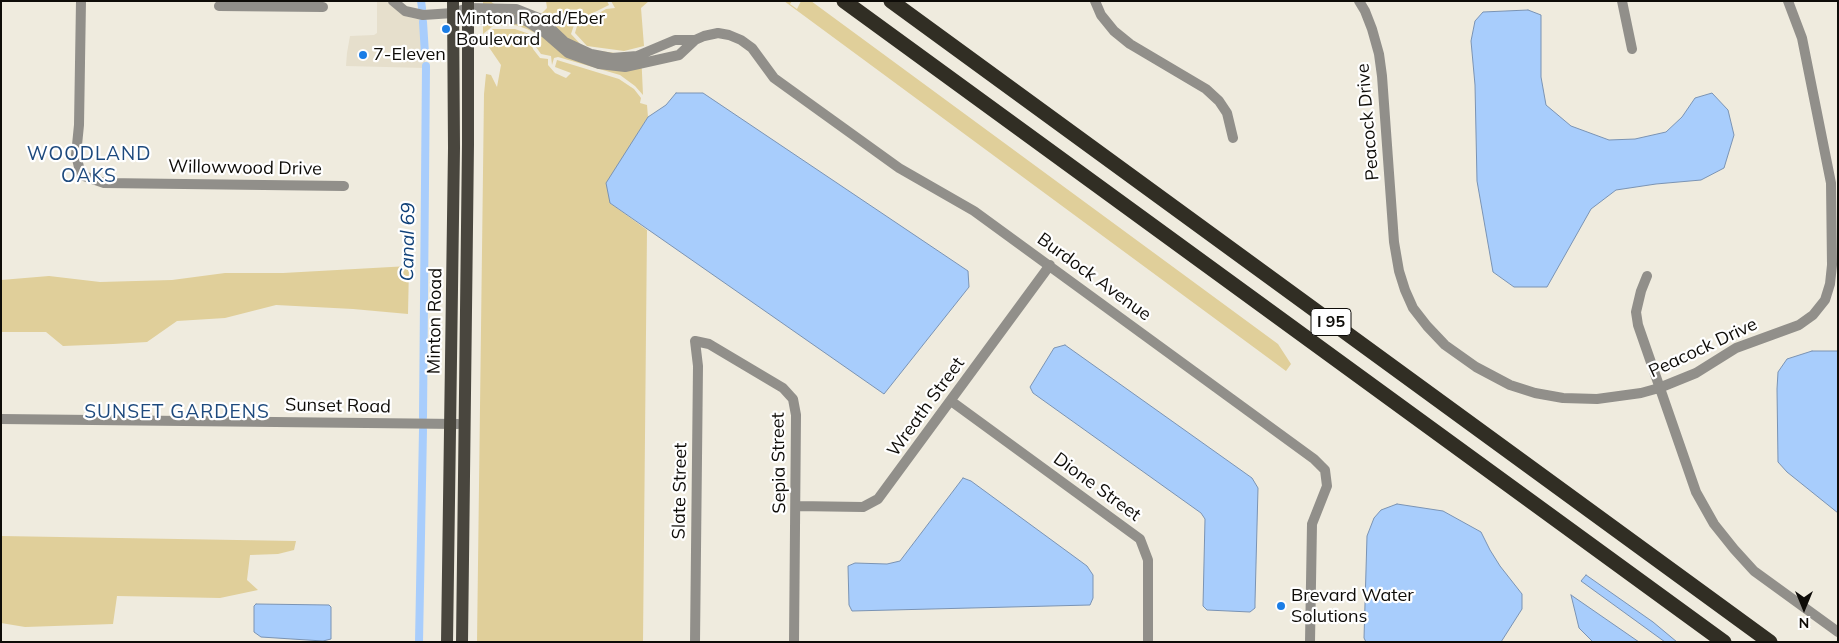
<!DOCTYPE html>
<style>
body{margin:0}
#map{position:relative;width:1839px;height:643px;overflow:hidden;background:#efebde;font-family:Mulish,sans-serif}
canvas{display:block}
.frame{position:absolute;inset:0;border:2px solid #0e0c08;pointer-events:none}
.north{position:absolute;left:1779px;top:583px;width:50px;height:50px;-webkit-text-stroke:4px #fff;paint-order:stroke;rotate:180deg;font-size:14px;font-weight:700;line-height:20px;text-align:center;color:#0e0c08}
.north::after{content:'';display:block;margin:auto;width:18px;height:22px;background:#0e0c08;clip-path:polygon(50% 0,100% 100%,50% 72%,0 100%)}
</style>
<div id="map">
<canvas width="1839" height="643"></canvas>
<div class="frame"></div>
<div class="north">N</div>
</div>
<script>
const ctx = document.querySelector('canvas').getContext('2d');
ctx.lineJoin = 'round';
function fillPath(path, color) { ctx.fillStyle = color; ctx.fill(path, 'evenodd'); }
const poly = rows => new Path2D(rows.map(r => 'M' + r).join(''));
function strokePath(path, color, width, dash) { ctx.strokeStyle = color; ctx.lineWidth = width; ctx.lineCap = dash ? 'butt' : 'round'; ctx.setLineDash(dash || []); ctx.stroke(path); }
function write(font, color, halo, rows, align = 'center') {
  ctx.font = font + ' Mulish,sans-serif'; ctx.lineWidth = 4.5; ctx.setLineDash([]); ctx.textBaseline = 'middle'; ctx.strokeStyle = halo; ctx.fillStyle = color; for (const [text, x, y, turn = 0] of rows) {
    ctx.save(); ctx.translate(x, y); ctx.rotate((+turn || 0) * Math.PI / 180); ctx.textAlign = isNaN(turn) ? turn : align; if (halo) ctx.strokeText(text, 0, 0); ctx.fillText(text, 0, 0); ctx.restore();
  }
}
fillPath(poly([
 [377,1,389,1,403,15,412,18,424,19,425,68,346,66,347,53,350,36,374,35,377,33]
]), '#e6dfcc');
fillPath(poly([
 [483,1,490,1,494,4,541,14,547,8,546,1,607,1,609,5,575,22,571,34,585,49,623,54,641,51,643,95,635,86,620,75,558,57,554,58,552,65,551,56,541,54,536,47,535,42,538,38,537,34,527,29,515,25,493,26,483,34],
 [611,1,649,1,641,8,644,46,624,51,587,46,575,33,577,26,606,9,615,8],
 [784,1,792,1,790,4,797,9,801,1,811,1,1278,344,1291,364,1286,371],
 [493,29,515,29,535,36,531,41,533,49,540,58,548,59,548,65,555,73,566,78,571,73,555,67,557,60,619,79,634,89,641,98,640,103,647,105,648,117,638,133,610,203,647,230,643,642,477,642,484,94,486,74,491,75,497,87,501,65,484,40,488,33],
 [409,266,408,314,353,309,276,305,225,318,177,321,147,342,113,344,63,346,46,332,1,332,1,280,49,276,100,282,172,280,225,273,283,273],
 [1,536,296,541,294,550,278,554,250,555,247,580,258,590,220,598,117,596,113,624,25,627,1,623]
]), '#e0cf9a');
const water = poly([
 [1528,10,1541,15,1541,77,1546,105,1571,126,1609,140,1635,139,1666,132,1682,117,1695,98,1712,93,1728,110,1734,135,1724,168,1701,180,1656,184,1616,190,1591,209,1547,287,1514,287,1493,272,1477,181,1475,85,1471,41,1475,21,1483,12,1528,10],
 [676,93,703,93,968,271,969,287,884,394,610,203,606,183,648,117,666,105,676,93],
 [1065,345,1252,478,1258,488,1255,602,1255,608,1250,612,1207,610,1203,606,1205,519,1201,513,1033,393,1030,387,1054,348,1065,345],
 [1812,351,1838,351,1838,513,1787,472,1778,462,1777,389,1778,372,1787,359,1812,351],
 [963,478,971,481,1087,566,1093,575,1093,598,1090,605,852,611,849,605,848,566,855,563,887,564,900,561,963,478],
 [1397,504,1443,511,1481,532,1490,550,1500,566,1522,594,1522,609,1501,642,1366,642,1364,638,1367,536,1374,518,1381,510,1397,504],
 [1586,575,1653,622,1677,642,1665,642,1581,581,1586,575],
 [1571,595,1639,642,1593,642,1579,628,1571,595],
 [256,604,329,605,331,607,331,639,323,641,261,637,254,632,254,606,256,604]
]);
fillPath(water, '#a8cdfc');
strokePath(water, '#7a93b3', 1);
strokePath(poly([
 [421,1,422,8],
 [423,22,425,54],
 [423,417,426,66],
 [419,642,423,430]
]), '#a8cdfc', 8);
strokePath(poly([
 [81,1,79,125,76,155,81,175,104,183,344,186],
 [393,1,405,11,423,15,453,13,468,8,516,9,541,19,565,42,591,54,612,58,637,56,675,40,695,40],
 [1095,1,1101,15,1114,31,1130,44,1206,89,1219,101,1227,113,1233,138],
 [1359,1,1365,11,1372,29,1379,54,1382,76,1394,242,1399,271,1405,290,1413,308,1427,326,1445,345,1476,367,1510,385,1535,393,1563,398,1597,399,1641,393,1659,388,1696,373,1736,348,1799,325,1813,315,1825,300,1830,284,1832,265,1831,183,1802,38,1788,1],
 [1622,1,1632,49],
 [219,6,323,7],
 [453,13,468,20,523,19,545,33,568,53,599,64,625,67,679,55,695,40,704,36,718,33,729,35,741,40,752,48,774,78,899,168,974,211,1314,459,1325,470,1327,486,1312,524,1310,642],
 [1647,276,1641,291,1636,312,1638,325,1696,492,1714,524,1734,549,1754,571,1838,632],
 [951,401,1140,539,1148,560,1148,642],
 [1,419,458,424],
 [796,506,863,507,878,499,1050,265],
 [695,642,698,366,695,341,709,344,783,388,793,399,796,415,794,642]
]), '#918f8a', 10);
strokePath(poly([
 [447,642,454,148,453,1],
 [462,642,468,144,468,1]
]), '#49463e', 12);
strokePath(poly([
 [844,1,1724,642],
 [891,1,1770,642]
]), '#312e24', 15);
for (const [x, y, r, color] of [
 [446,29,5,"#1a7de6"],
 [363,55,5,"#1a7de6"],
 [1281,606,5,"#1a7de6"]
]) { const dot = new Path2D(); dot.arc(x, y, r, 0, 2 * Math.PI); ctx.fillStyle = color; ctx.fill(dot); strokePath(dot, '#fff', 2); }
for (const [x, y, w] of [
 [1331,322,40]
]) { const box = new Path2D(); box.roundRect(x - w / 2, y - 13.5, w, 27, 4); ctx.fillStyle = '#fff'; ctx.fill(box); strokePath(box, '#0e0c08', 1); }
write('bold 16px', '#0e0c08', null, [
 ["I 95",1331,322]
]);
write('18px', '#0e0c08', '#fff', [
 ["Minton Road/Eber",456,19],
 ["Boulevard",456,40],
 ["7-Eleven",373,55],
 ["Brevard Water",1291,596],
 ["Solutions",1291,617]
], 'left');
write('18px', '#0e0c08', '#fff', [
 ["Peacock Drive",1368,122,-95],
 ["Willowwood Drive",245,168,1],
 ["Burdock Avenue",1094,277,36],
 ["Minton Road",435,321,-89],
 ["Peacock Drive",1703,348,-25],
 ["Sunset Road",338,406,1],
 ["Wreath Street",926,407,-54],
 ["Sepia Street",779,463,-91],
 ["Dione Street",1097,487,36],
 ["Slate Street",680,491,-89]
]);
ctx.letterSpacing = '1px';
write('19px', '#1d497d', '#fff', [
 ["WOODLAND",89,154],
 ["OAKS",89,176],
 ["SUNSET GARDENS",177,412]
]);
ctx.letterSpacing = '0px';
write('italic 19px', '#104179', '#fff', [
 ["Canal 69",408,242,-89]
]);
</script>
